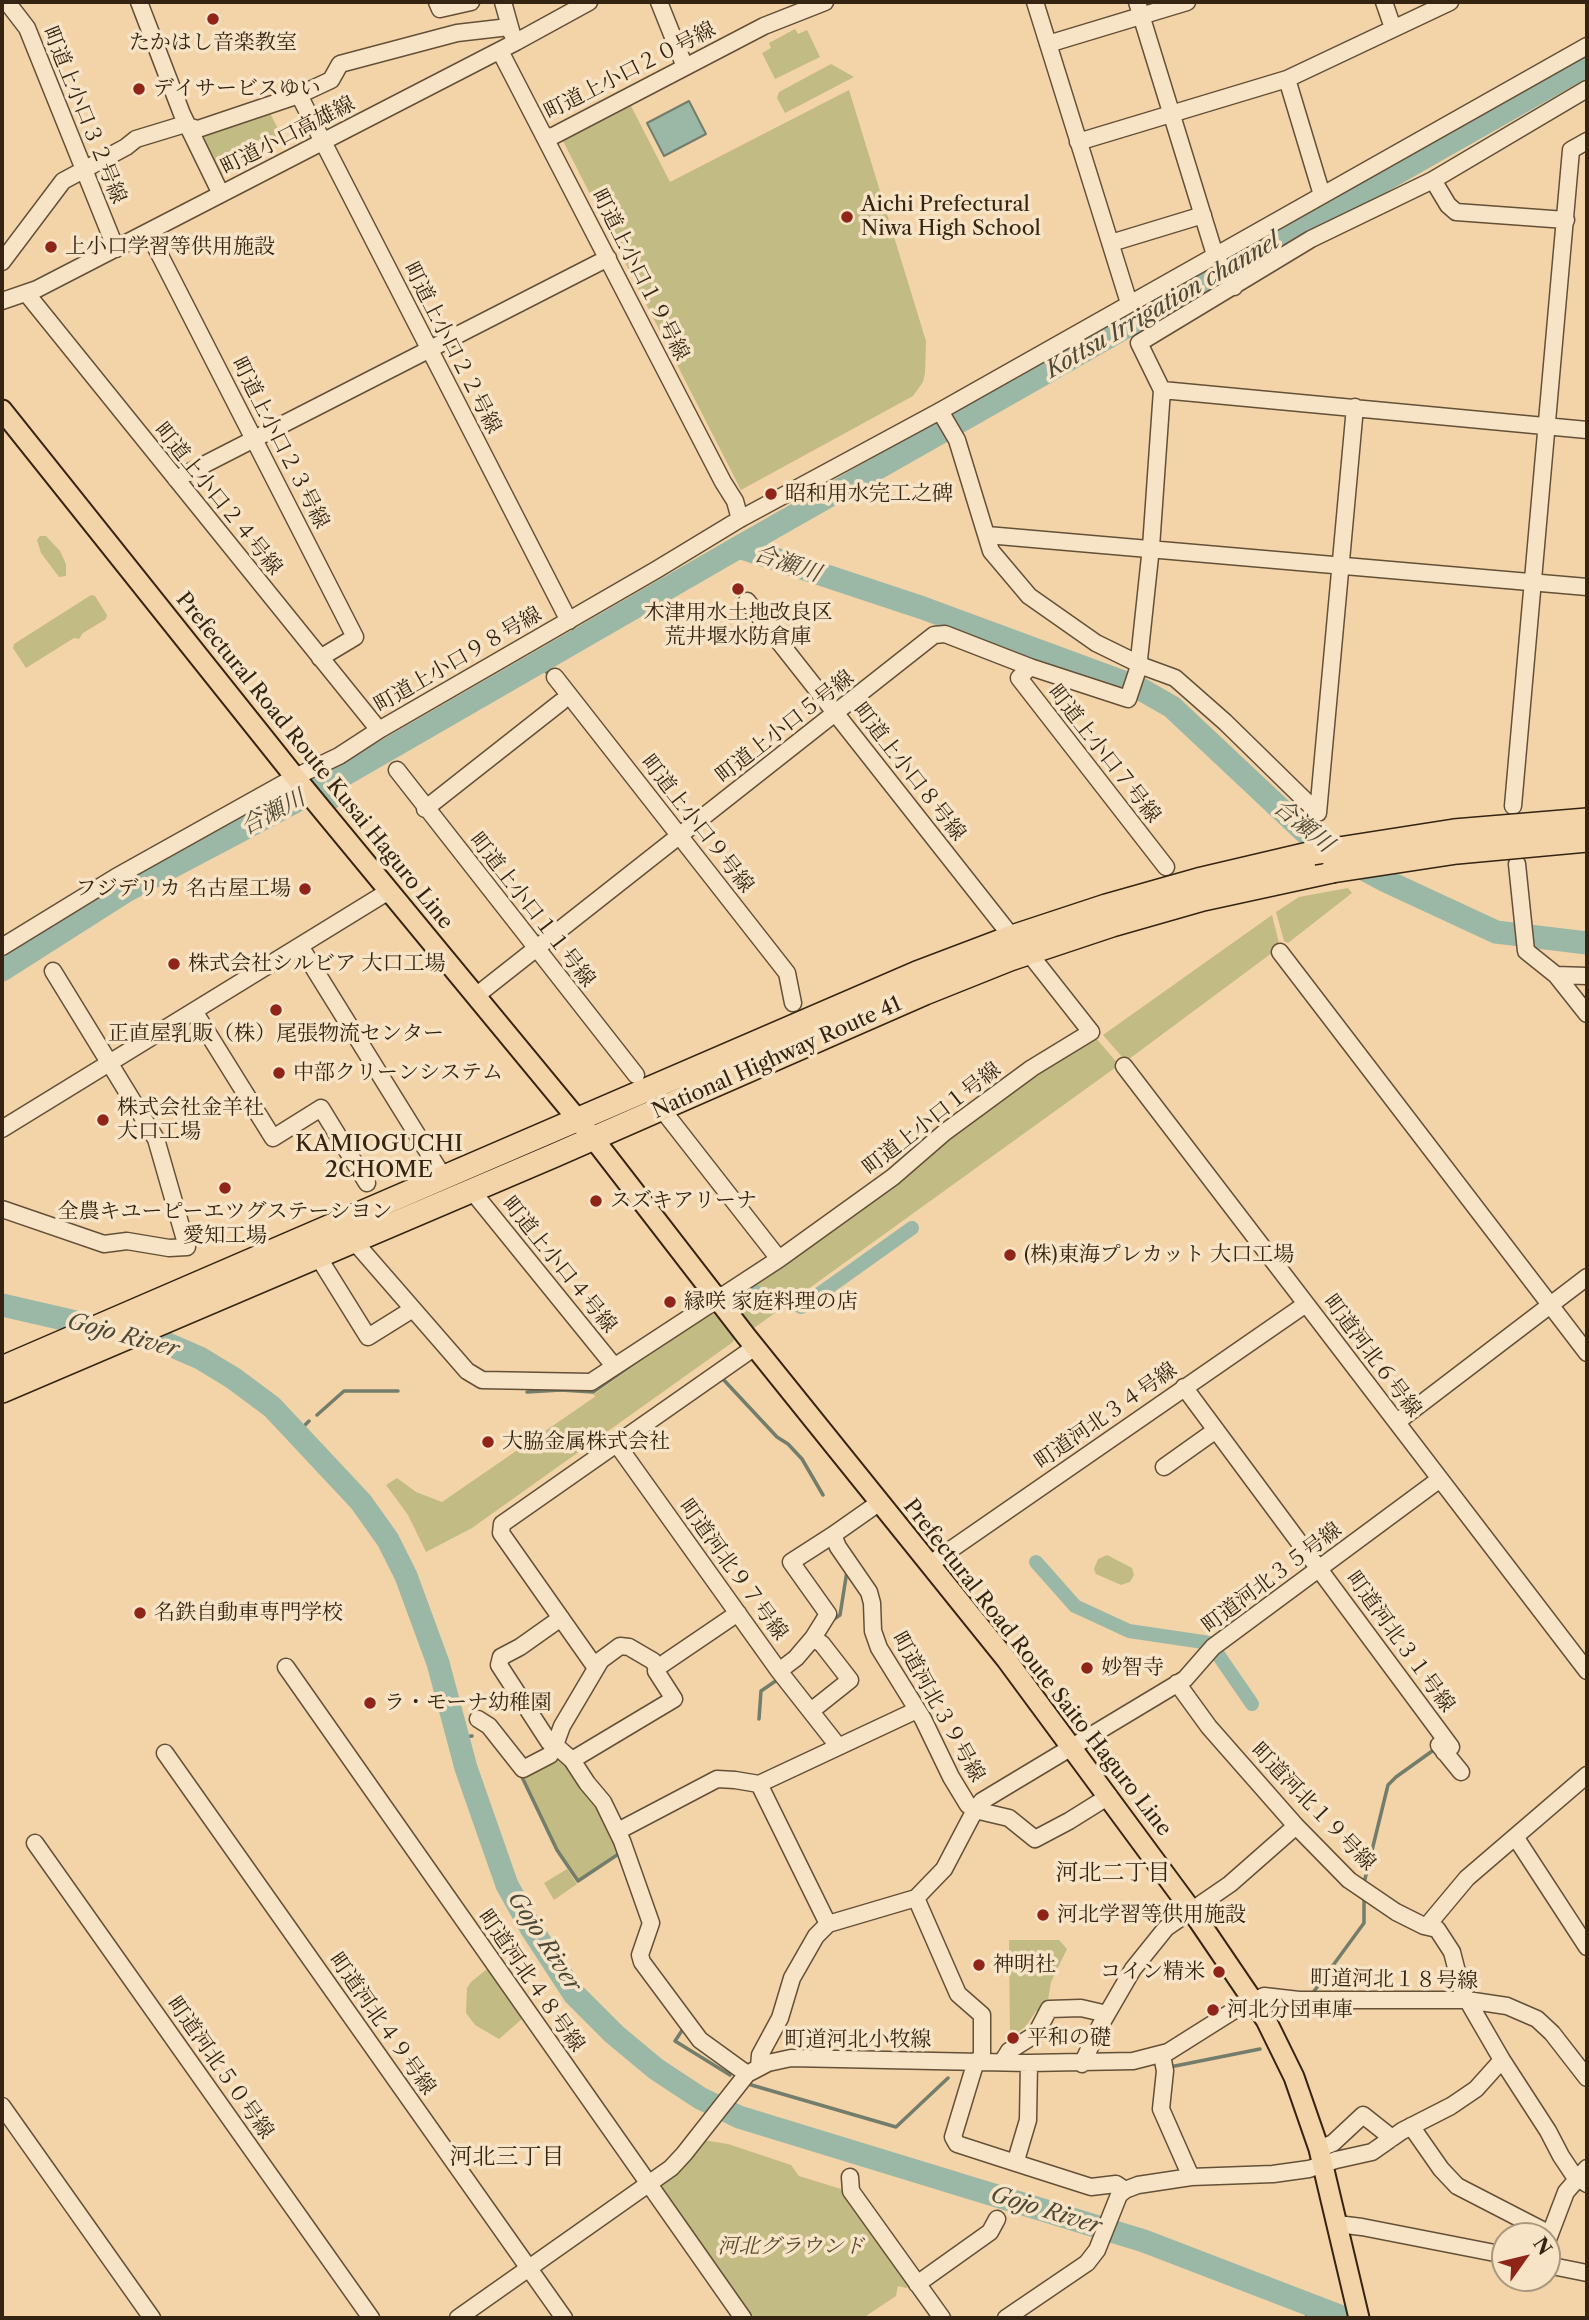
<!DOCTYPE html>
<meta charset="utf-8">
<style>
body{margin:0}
#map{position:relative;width:1589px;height:2320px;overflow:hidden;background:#f3d4a8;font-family:"Libre Caslon Text",serif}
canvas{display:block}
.frame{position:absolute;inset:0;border:4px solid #342411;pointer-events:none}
.north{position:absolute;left:1491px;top:2222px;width:70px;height:70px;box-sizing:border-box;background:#f7e3c6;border:2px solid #a9977e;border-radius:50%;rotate:56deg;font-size:19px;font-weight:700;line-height:28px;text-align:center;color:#342411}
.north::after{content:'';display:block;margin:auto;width:24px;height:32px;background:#8f2418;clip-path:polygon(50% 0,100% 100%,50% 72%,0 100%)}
</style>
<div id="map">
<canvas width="1589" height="2320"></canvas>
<div class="frame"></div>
<div class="north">N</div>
</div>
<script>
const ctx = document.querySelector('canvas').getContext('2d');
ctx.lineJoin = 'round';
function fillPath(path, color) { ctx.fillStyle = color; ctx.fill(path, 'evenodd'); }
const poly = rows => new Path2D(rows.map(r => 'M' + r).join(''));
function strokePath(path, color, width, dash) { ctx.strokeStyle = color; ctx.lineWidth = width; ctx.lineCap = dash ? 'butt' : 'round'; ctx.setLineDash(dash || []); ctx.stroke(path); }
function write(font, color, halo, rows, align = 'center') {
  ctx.font = font + ' "Libre Caslon Text","Noto Serif JP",serif'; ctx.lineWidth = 7; ctx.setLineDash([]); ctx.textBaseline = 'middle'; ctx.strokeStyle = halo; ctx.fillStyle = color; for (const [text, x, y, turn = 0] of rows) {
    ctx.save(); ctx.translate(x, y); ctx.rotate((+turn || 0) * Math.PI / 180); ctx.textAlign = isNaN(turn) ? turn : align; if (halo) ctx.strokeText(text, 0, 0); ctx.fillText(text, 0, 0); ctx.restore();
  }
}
fillPath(poly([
 [795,29,798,34,807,30,820,57,775,79,762,53,771,48,769,43],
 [831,64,854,77,785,113,777,98,779,92],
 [849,90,926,341,925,373,923,382,913,396,741,490,563,141,631,106,670,182],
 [268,109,285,143,219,177,197,133],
 [40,536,46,536,60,551,66,564,66,576,59,577,41,553,37,540],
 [91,595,95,596,107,615,106,619,83,633,79,639,74,638,26,668,13,648,14,644],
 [1348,888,1352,893,1288,943,1284,941,1276,912,1299,897],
 [1272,915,1280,947,1129,1059,1123,1058,1103,1035],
 [1095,1037,1119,1065,754,1328,730,1299,875,1199,915,1169,952,1136,1034,1074],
 [712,1311,734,1339,733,1342,472,1528,426,1552,408,1515,386,1485,397,1478,416,1492,442,1502,596,1396,593,1395],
 [1107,1555,1132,1568,1134,1575,1130,1582,1121,1585,1096,1574,1094,1569,1098,1559],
 [552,1759,566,1760,599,1802,621,1850,578,1880,558,1850,522,1774],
 [567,1869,577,1884,554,1900,544,1883],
 [1009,1940,1059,1940,1067,1949,1051,1982,1046,2012,1043,2015,1036,2011,1026,2026,1010,2038],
 [487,1969,522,2019,499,2039,475,2025,466,2013,467,1988,471,1982],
 [703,2140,728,2144,791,2165,799,2176,841,2189,909,2286,906,2288,898,2286,896,2296,863,2318,754,2318,662,2187,664,2182]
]), '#c2bb83');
const water = poly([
 [689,101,706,134,664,156,647,123,689,101]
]);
fillPath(water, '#9bb8a7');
strokePath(water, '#727d6b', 2);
strokePath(poly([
 [540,661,549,676],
 [721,1377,777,1437,788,1444,802,1459,823,1495],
 [527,1392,561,1390,593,1392,646,1355],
 [317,1415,344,1391,398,1391],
 [297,1433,309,1421],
 [831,1621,840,1615,847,1571],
 [759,1719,761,1691,780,1678],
 [459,1738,472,1736],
 [521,1775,557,1850,578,1881,620,1853,621,1855],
 [1364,1883,1388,1785,1396,1777,1435,1749],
 [1312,1994,1364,1923,1364,1897],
 [682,2027,683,2029,675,2041,730,2075],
 [1170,2067,1260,2049],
 [748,2084,896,2127,948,2078],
 [1306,2318,1311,2305]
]), '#727d6b', 3.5);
strokePath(poly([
 [310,774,333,802],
 [745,1290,758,1293],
 [801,1307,912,1228],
 [1036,1562,1075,1606,1129,1631,1210,1643],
 [1217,1653,1252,1704]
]), '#9bb8a7', 14);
strokePath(poly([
 [739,547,923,608,1137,687,1172,707,1306,833,1345,859,1386,881,1496,932,1587,943],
 [2,970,126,891,323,787,739,547,1587,65],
 [2,1305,163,1342,200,1358,233,1378,272,1407,361,1502,388,1540,406,1576,438,1663,466,1768,507,1885,531,1928,574,1994,614,2034,656,2069,700,2098,739,2117,1144,2241,1342,2317]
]), '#9bb8a7', 23);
const minor = poly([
 [7,2,27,28,116,249],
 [139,2,182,114,221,194],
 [437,2,440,9,471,2],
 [503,2,512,34],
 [659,2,685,67],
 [1035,2,1129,303],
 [1137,2,1215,255,1234,287],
 [1384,2,1393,28],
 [1048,44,1187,2],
 [500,51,723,482,735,501,740,519],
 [1287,79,1322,195],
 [299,95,569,621],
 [545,137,553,136,764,26,825,2],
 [1078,142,1287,79,1450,2],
 [1433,180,1587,89],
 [148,232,355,637,320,658],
 [1111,243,1203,215],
 [2,262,63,181,126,147,136,139,182,125,198,129,299,95,331,80,340,64,457,33,509,27],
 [27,294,379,730],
 [2,301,37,289,516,42,589,2],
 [1162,390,1587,430],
 [940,411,957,440,991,551,1029,596,1096,643,1145,667,1175,678,1225,722,1318,813,1355,407],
 [176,479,608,258],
 [987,535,1587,587],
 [747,601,1012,937],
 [1030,667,1019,678,1166,867],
 [555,677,787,973,793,1003],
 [397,770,636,1075],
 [1513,806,1571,150,1587,141],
 [425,809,561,702],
 [1517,864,1526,951,1556,975,1587,1014],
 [300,946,444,1178],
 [2,947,116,877,295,777,339,756,379,730,656,570,740,519,940,411,1587,46],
 [1280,952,1587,1353],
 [1556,975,1587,976],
 [477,995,934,635,945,634,1030,667,1128,699,1138,669,1151,547,1162,390,1139,343,1311,239,1433,180,1448,205,1456,212,1566,220],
 [194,1011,273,1138,321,1108,367,1183],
 [1124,1066,1587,1671],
 [661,1108,779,1259],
 [2,1129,389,891],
 [472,1191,614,1366],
 [2,1209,104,1244,127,1241,169,1248,187,1247,156,1139,53,971],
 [353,1240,467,1371,482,1380,591,1382,779,1259,893,1177,945,1132,1032,1068,1091,1032,1028,952],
 [317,1255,368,1337,413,1309],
 [1184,1387,1451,1747,1444,1752],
 [1397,1422,1587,1277],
 [616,1443,779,1671,796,1658,813,1638,828,1614,791,1562,833,1535],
 [1164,1467,1216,1430],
 [880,1502,833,1535,838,1547,869,1592,872,1603,873,1631,879,1648,923,1719,951,1777,968,1805,975,1810,1009,1818,1035,1839,1069,1821,1109,1796],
 [930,1564,1306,1304],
 [286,1667,743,2318],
 [596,1668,501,1533,502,1524,755,1347],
 [657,1668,653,1661,629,1647,620,1646,601,1660,562,1726,555,1745,572,1760,587,1783,603,1802,622,1841,651,1923,640,1955,642,1962,700,2040,747,2074],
 [779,1671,838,1746],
 [1177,1683,1209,1727,1296,1826,1349,1880,1396,1912,1424,1926,1437,1929,1452,1952,1462,1991,1502,2060,1548,2131,1561,2156,1573,2174,1587,2184],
 [811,1711,850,1680,822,1644,813,1638],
 [478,1719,489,1726,523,1769,550,1755,555,1745,549,1742,499,1665,501,1657,520,1647,561,1618],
 [1439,1745,1461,1772],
 [165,1753,564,2318],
 [572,1760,674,1699,656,1671,657,1668,738,1613],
 [759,1784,828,1924],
 [618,1831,717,1779,735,1780,759,1784,917,1710],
 [1516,1838,1587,1947],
 [35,1843,371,2318],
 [916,1898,958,1994,982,2015,982,2062],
 [1429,1926,1431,1921,1467,1878,1587,1775],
 [1162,2055,1165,2071,1161,2109,1191,2177],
 [976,2061,953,2137,957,2144,1019,2164],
 [1002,2062,1009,2051,1036,2034,1049,2009,1081,2008,1107,2014],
 [1029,2063,1028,2120,1017,2157,1019,2164,1091,2187,1116,2184,1125,2190],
 [1082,2064,1100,2026,1133,1969,1166,1928,1230,1884,1296,1826],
 [759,2067,760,2055,780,2018,792,1978,816,1936,828,1924,916,1898,944,1869,975,1810,982,1801,1185,1679,1213,1647,1440,1479],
 [2,2106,152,2318],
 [1411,2126,1441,2169,1457,2186,1550,2234],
 [1319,2149,1333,2143,1363,2115,1392,2138],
 [850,2177,851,2191,942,2318],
 [1337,2224,1362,2227,1505,2255],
 [1547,2242,1566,2192,1587,2168],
 [1547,2265,1587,2273],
 [917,2284,990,2232,997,2219],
 [458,2318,671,2168,684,2154,747,2074,768,2063,791,2058,1029,2063,1133,2061,1168,2052,1241,2006,1264,1996,1299,2000,1467,2000,1507,2006,1537,2019,1552,2033,1587,2078],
 [1006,2318,1087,2263,1097,2250,1119,2195,1125,2190,1138,2185,1191,2177,1273,2174,1309,2169,1336,2160,1372,2152,1402,2131,1451,2106,1476,2089,1502,2060]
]);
const major = poly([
 [2,410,295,777,593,1138,746,1336,1006,1659,1192,1911,1266,2020,1294,2077,1319,2149,1359,2318]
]);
const highway = poly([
 [2,1368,917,973,1012,937,1106,906,1198,880,1313,853],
 [2,1391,553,1156,925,993,1010,959,1112,925,1203,899,1332,871]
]);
strokePath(minor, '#645037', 19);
strokePath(major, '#342411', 23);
strokePath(highway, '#342411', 26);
strokePath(minor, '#f7e3c6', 16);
strokePath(major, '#f3d4a8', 19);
strokePath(highway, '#f3d4a8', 23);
const highwayBridge = poly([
 [1313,853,1454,831,1587,820],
 [1332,871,1457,852,1587,840]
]);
strokePath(highwayBridge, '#342411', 26, []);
strokePath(highwayBridge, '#f3d4a8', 23);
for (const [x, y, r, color] of [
 [213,19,7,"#8f2418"],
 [139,89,7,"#8f2418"],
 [847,217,7,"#8f2418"],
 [51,247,7,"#8f2418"],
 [771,494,7,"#8f2418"],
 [738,589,7,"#8f2418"],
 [305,889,7,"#8f2418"],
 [174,964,7,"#8f2418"],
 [276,1010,7,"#8f2418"],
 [279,1073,7,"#8f2418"],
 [103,1120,7,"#8f2418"],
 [225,1188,7,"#8f2418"],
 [596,1201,7,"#8f2418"],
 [1010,1255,7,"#8f2418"],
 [670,1302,7,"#8f2418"],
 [488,1442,7,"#8f2418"],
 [140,1613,7,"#8f2418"],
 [1087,1668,7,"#8f2418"],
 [370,1703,7,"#8f2418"],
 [1043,1915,7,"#8f2418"],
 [979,1965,7,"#8f2418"],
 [1219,1972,7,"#8f2418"],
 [1213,2010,7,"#8f2418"],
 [1013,2038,7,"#8f2418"]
]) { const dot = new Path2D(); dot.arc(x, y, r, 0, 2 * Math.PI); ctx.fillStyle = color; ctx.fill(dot); strokePath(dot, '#f7e3c6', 2.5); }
write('21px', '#342411', '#f7e3c6', [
 ["たかはし音楽教室",213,43,"center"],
 ["デイサービスゆい",153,89],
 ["Aichi Prefectural",861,205],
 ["Niwa High School",861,229],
 ["上小口学習等供用施設",65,247],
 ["昭和用水完工之碑",785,494],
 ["木津用水土地改良区",738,613,"center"],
 ["荒井堰水防倉庫",738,637,"center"],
 ["フジデリカ 名古屋工場",291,889,"right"],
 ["株式会社シルビア 大口工場",188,964],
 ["正直屋乳販（株）尾張物流センター",276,1034,"center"],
 ["中部クリーンシステム",293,1073],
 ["株式会社金羊社",117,1108],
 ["大口工場",117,1132],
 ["スズキアリーナ",610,1201],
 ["全農キユーピーエツグステーシヨン",225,1212,"center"],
 ["愛知工場",225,1236,"center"],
 ["(株)東海プレカット 大口工場",1024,1255],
 ["縁咲 家庭料理の店",684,1302],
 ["大脇金属株式会社",502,1442],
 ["名鉄自動車専門学校",154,1613],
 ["妙智寺",1101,1668],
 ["ラ・モーナ幼稚園",384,1703],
 ["河北学習等供用施設",1057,1915],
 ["神明社",993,1965],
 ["コイン精米",1205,1972,"right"],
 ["河北分団車庫",1227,2010],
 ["平和の礎",1027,2038]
], 'left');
write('21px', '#342411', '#f7e3c6', [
 ["町道上小口２０号線",630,71,-27],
 ["町道上小口３２号線",84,115,68],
 ["町道小口高雄線",288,136,-27],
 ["町道上小口１９号線",640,275,63],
 ["町道上小口２２号線",452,348,63],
 ["町道上小口２３号線",280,443,63],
 ["町道上小口２４号線",218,499,51],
 ["町道上小口９８号線",458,660,-30],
 ["町道上小口５号線",785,727,-38],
 ["町道上小口７号線",1104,754,52],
 ["Prefectural Road Route Kusai Haguro Line",314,761,51],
 ["町道上小口８号線",909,772,52],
 ["町道上小口９号線",697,824,52],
 ["町道上小口１１号線",532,910,52],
 ["National Highway Route 41",777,1058,-24],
 ["町道上小口１号線",932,1119,-38],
 ["町道上小口４号線",559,1265,51],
 ["町道河北６号線",1372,1356,53],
 ["町道河北３４号線",1106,1416,-35],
 ["町道河北９７号線",733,1570,54],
 ["町道河北３５号線",1272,1578,-37],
 ["町道河北３１号線",1400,1642,54],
 ["Prefectural Road Route Saito Haguro Line",1037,1668,52],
 ["町道河北３９号線",938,1707,61],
 ["町道河北１９号線",1313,1807,46],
 ["町道河北１８号線",1394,1980,1],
 ["町道河北４８号線",531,1981,55],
 ["町道河北４９号線",382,2024,55],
 ["町道河北小牧線",858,2040],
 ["町道河北５０号線",220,2068,55]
]);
write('italic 21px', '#584a2e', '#f7e3c6', [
 ["河北グラウンド",791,2247]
]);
write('italic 23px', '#4e4936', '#f7e3c6', [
 ["Kottsu Irrigation channel",1163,306,-30],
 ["合瀬川",787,564,19],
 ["合瀬川",273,813,-28],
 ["合瀬川",1303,826,39],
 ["Gojo River",123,1336,15],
 ["Gojo River",544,1942,57],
 ["Gojo River",1046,2211,17]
]);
write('23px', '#342411', '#f7e3c6', [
 ["KAMIOGUCHI",379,1144],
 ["2CHOME",379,1170],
 ["河北二丁目",1113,1873],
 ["河北三丁目",507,2157]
]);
</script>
